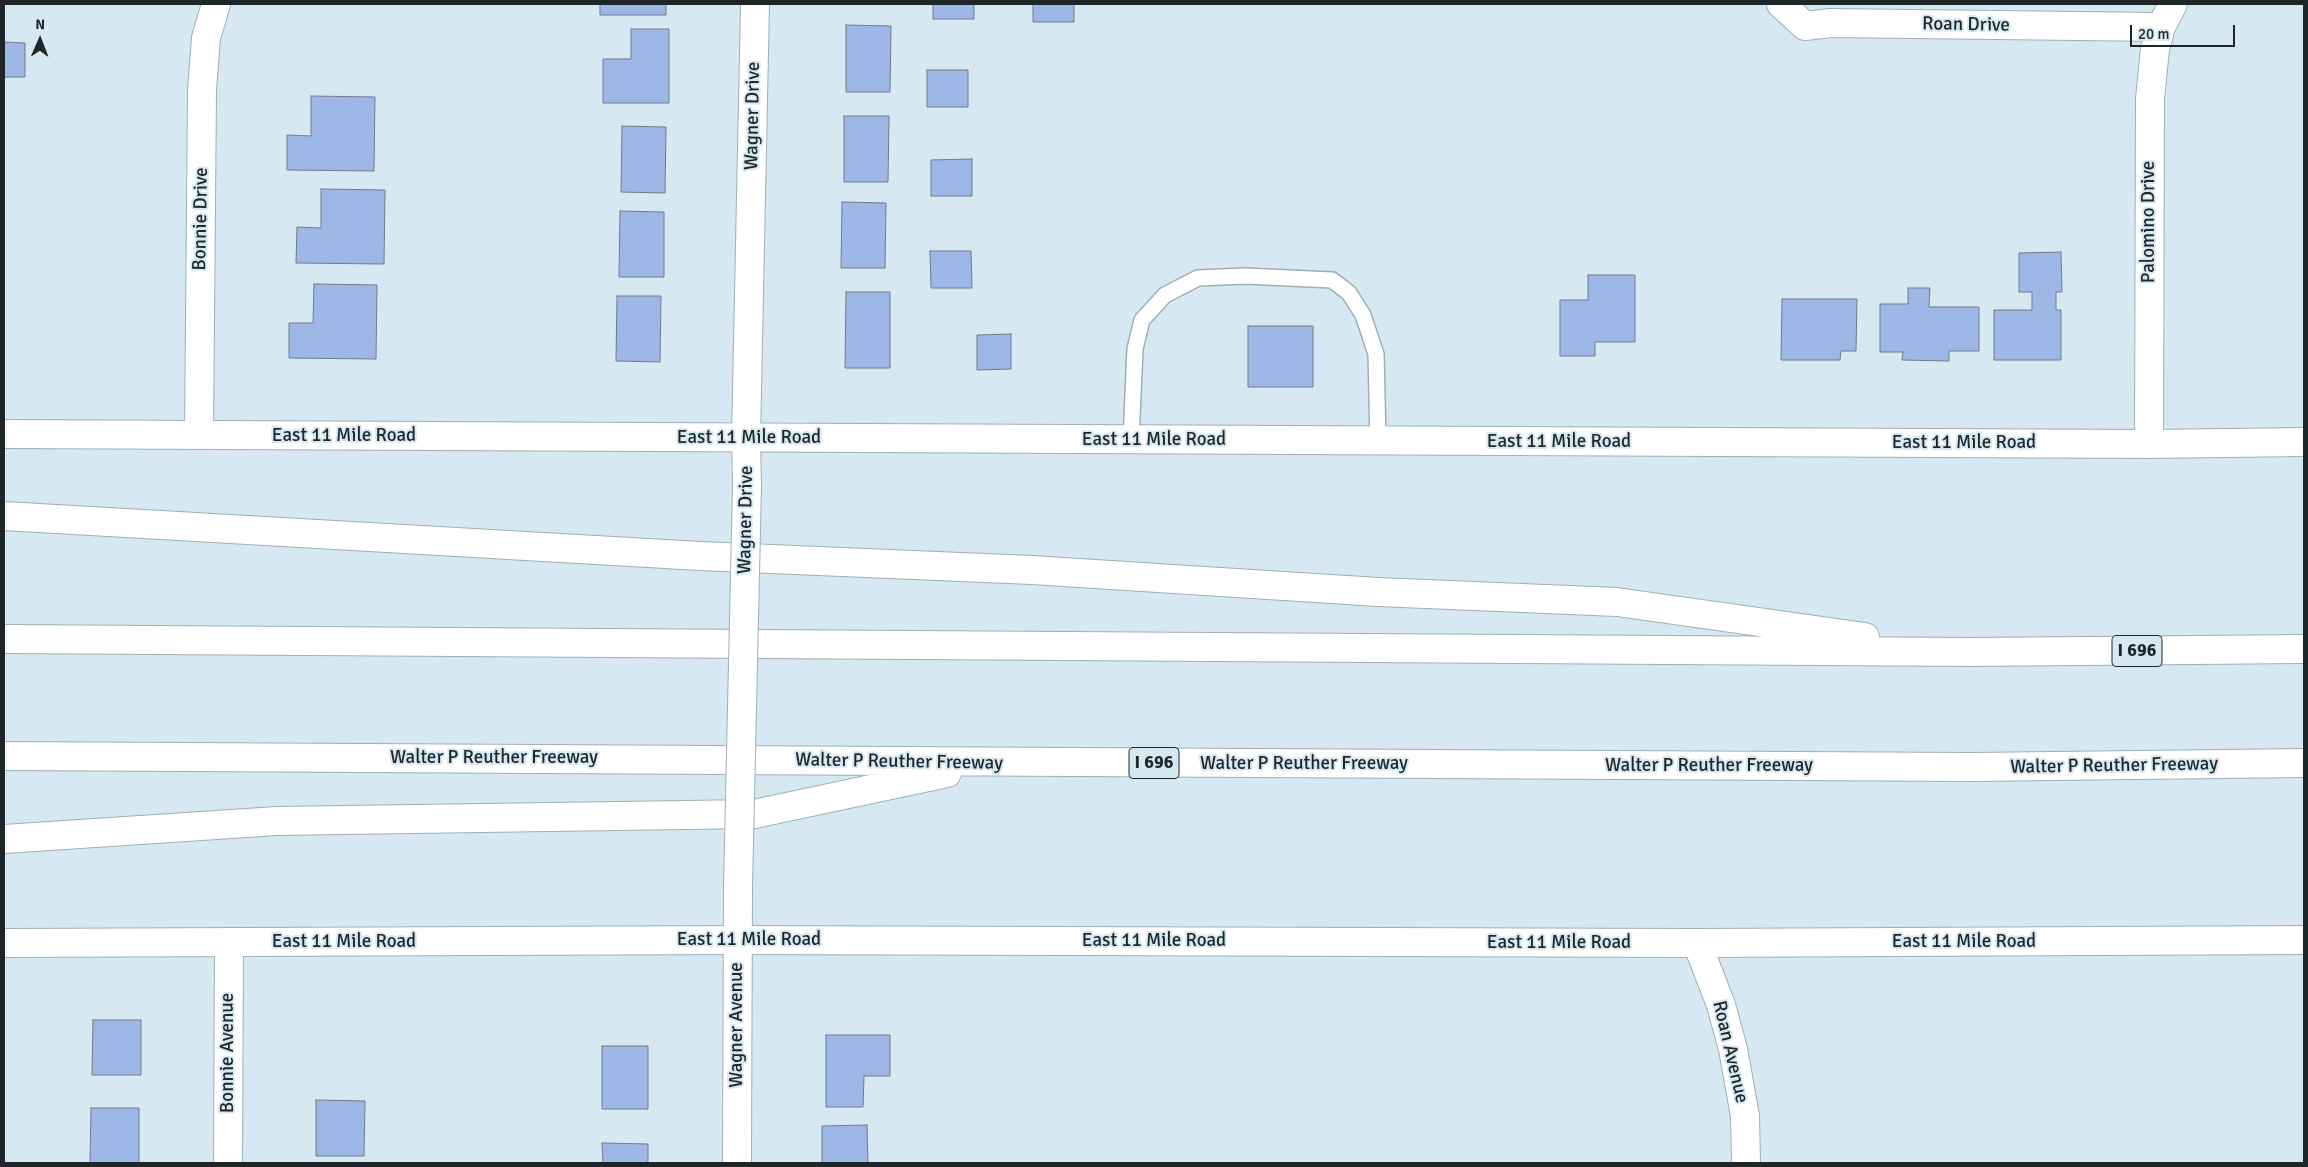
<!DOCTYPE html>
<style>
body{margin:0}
#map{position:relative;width:2308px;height:1167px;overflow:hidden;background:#d6e9f2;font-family:Signika,sans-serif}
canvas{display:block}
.frame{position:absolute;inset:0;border:5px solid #1f262a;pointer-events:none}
.north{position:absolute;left:15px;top:15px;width:50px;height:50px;-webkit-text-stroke:4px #d6e9f2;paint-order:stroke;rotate:1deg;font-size:14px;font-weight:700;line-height:20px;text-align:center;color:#1f262a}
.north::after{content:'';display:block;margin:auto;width:18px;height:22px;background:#1f262a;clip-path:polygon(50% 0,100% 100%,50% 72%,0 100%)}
.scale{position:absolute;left:2130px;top:25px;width:105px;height:22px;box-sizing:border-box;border:2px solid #1f262a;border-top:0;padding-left:6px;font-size:15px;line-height:18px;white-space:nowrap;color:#1f262a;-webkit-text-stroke:4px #d6e9f2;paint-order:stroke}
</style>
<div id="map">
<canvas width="2308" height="1167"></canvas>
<div class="frame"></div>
<div class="north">N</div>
<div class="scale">20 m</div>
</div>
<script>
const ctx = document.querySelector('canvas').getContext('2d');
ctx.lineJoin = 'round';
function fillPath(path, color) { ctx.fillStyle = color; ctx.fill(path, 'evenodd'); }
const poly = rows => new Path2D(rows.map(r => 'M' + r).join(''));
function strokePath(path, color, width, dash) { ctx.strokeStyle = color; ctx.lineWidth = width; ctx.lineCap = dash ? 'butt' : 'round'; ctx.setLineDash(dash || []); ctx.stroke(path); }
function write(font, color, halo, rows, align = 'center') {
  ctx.font = font + ' Signika,sans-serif'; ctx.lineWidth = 4; ctx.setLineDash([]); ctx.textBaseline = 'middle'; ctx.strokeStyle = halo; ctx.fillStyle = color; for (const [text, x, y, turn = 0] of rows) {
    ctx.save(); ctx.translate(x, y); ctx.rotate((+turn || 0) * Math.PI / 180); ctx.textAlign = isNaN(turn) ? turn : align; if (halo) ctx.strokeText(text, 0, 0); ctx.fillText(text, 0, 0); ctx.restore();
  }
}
const building = poly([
 [600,4,666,4,666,15,600,15,600,4],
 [933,4,974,4,974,19,933,19,933,4],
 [1033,4,1074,4,1074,22,1033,22,1033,4],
 [846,25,891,26,890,92,846,92,846,25],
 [631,29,669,29,669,103,603,103,603,59,631,59,631,29],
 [4,42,25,43,25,77,4,77,4,42],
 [927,70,968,70,968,107,927,107,927,70],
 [311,96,375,97,374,171,287,170,287,135,311,136,311,96],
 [844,116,889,116,888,182,844,182,844,116],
 [622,126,666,127,665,193,621,192,622,126],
 [972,159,972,196,931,196,931,160,972,159],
 [321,189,385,190,384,264,296,263,297,227,321,228,321,189],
 [842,202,886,203,885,268,841,268,842,202],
 [620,211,664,212,664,277,619,277,620,211],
 [930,251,971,251,972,288,931,288,930,251],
 [2061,252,2062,292,2056,292,2056,310,2061,310,2061,360,1994,360,1994,310,2032,310,2032,292,2019,292,2019,253,2061,252],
 [1588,275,1635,275,1635,342,1595,342,1595,356,1560,356,1560,300,1588,300,1588,275],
 [314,284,377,285,376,359,289,358,289,323,313,323,314,284],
 [1908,288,1930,288,1929,307,1979,307,1979,351,1949,351,1949,361,1902,360,1903,352,1880,352,1880,304,1908,304,1908,288],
 [846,292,890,292,890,368,845,368,846,292],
 [617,296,661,296,660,362,616,361,617,296],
 [1782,299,1857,299,1856,351,1841,351,1840,360,1781,360,1782,299],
 [1248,326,1313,326,1313,387,1248,387,1248,326],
 [1011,334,1011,369,977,370,977,335,1011,334],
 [93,1020,141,1020,141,1075,92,1075,93,1020],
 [826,1035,890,1035,890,1076,864,1076,863,1107,826,1107,826,1035],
 [602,1046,648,1046,648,1109,602,1109,602,1046],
 [316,1100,365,1101,364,1156,316,1156,316,1100],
 [91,1108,139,1108,139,1163,90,1163,91,1108],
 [867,1125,868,1163,822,1163,822,1126,867,1125],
 [602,1143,648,1144,648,1163,603,1163,602,1143]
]);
fillPath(building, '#9db8e7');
strokePath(building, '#717a88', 1);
const service = poly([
 [1131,440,1135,349,1142,320,1165,295,1198,278,1245,276,1332,280,1349,293,1363,315,1376,354,1378,441]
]);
const minor = poly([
 [1781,4,1805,26,1830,23,2161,27],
 [199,435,202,90,206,38,216,4],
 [2149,444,2150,99,2155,49,2161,27,2173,4],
 [747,485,746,438,755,4],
 [1697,943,1721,1005,1733,1049,1745,1116,1746,1163],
 [228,1163,229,942],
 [737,1163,738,887]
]);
const secondary = poly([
 [4,434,2149,444,2304,442],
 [4,943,737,940,1697,943,2304,940]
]);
const motorway = poly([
 [4,516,700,556,1032,570,1378,592,1617,602,1865,637],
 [4,639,1971,652,2304,649],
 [4,756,1972,767,2304,763],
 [4,839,277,821,754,814,947,773]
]);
strokePath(service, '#9db0b8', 18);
strokePath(minor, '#9db0b8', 30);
strokePath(secondary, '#9db0b8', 30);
strokePath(motorway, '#9db0b8', 30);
strokePath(service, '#fff', 15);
strokePath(minor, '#fff', 28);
strokePath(secondary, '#fff', 28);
strokePath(motorway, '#fff', 28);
const minorBridge = poly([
 [738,887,747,485]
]);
strokePath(minorBridge, '#9db0b8', 30, []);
strokePath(minorBridge, '#fff', 28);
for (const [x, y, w] of [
 [2137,651,50],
 [1154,763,50]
]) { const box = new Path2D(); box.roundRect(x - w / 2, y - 15.5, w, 31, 4); ctx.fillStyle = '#d6e9f2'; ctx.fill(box); strokePath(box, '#1f262a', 1); }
write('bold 18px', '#1f262a', null, [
 ["I 696",2137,651],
 ["I 696",1154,763]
]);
write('19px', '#1f262a', '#d6e9f2', [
 ["Roan Drive",1966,25,1],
 ["Wagner Drive",753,116,-89],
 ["Bonnie Drive",201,219,-89],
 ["Palomino Drive",2149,222,-90],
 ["East 11 Mile Road",344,436],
 ["East 11 Mile Road",749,438],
 ["East 11 Mile Road",1154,440],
 ["East 11 Mile Road",1559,442],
 ["East 11 Mile Road",1964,443],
 ["Wagner Drive",746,520,-89],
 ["Walter P Reuther Freeway",494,758],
 ["Walter P Reuther Freeway",899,762,1],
 ["Walter P Reuther Freeway",1304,764],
 ["Walter P Reuther Freeway",1709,766],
 ["Walter P Reuther Freeway",2114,766,-1],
 ["East 11 Mile Road",749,940],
 ["East 11 Mile Road",1154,941],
 ["East 11 Mile Road",344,942],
 ["East 11 Mile Road",1964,942],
 ["East 11 Mile Road",1559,943],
 ["Wagner Avenue",737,1025,-90],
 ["Roan Avenue",1730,1052,77],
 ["Bonnie Avenue",228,1053,-90]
]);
</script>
